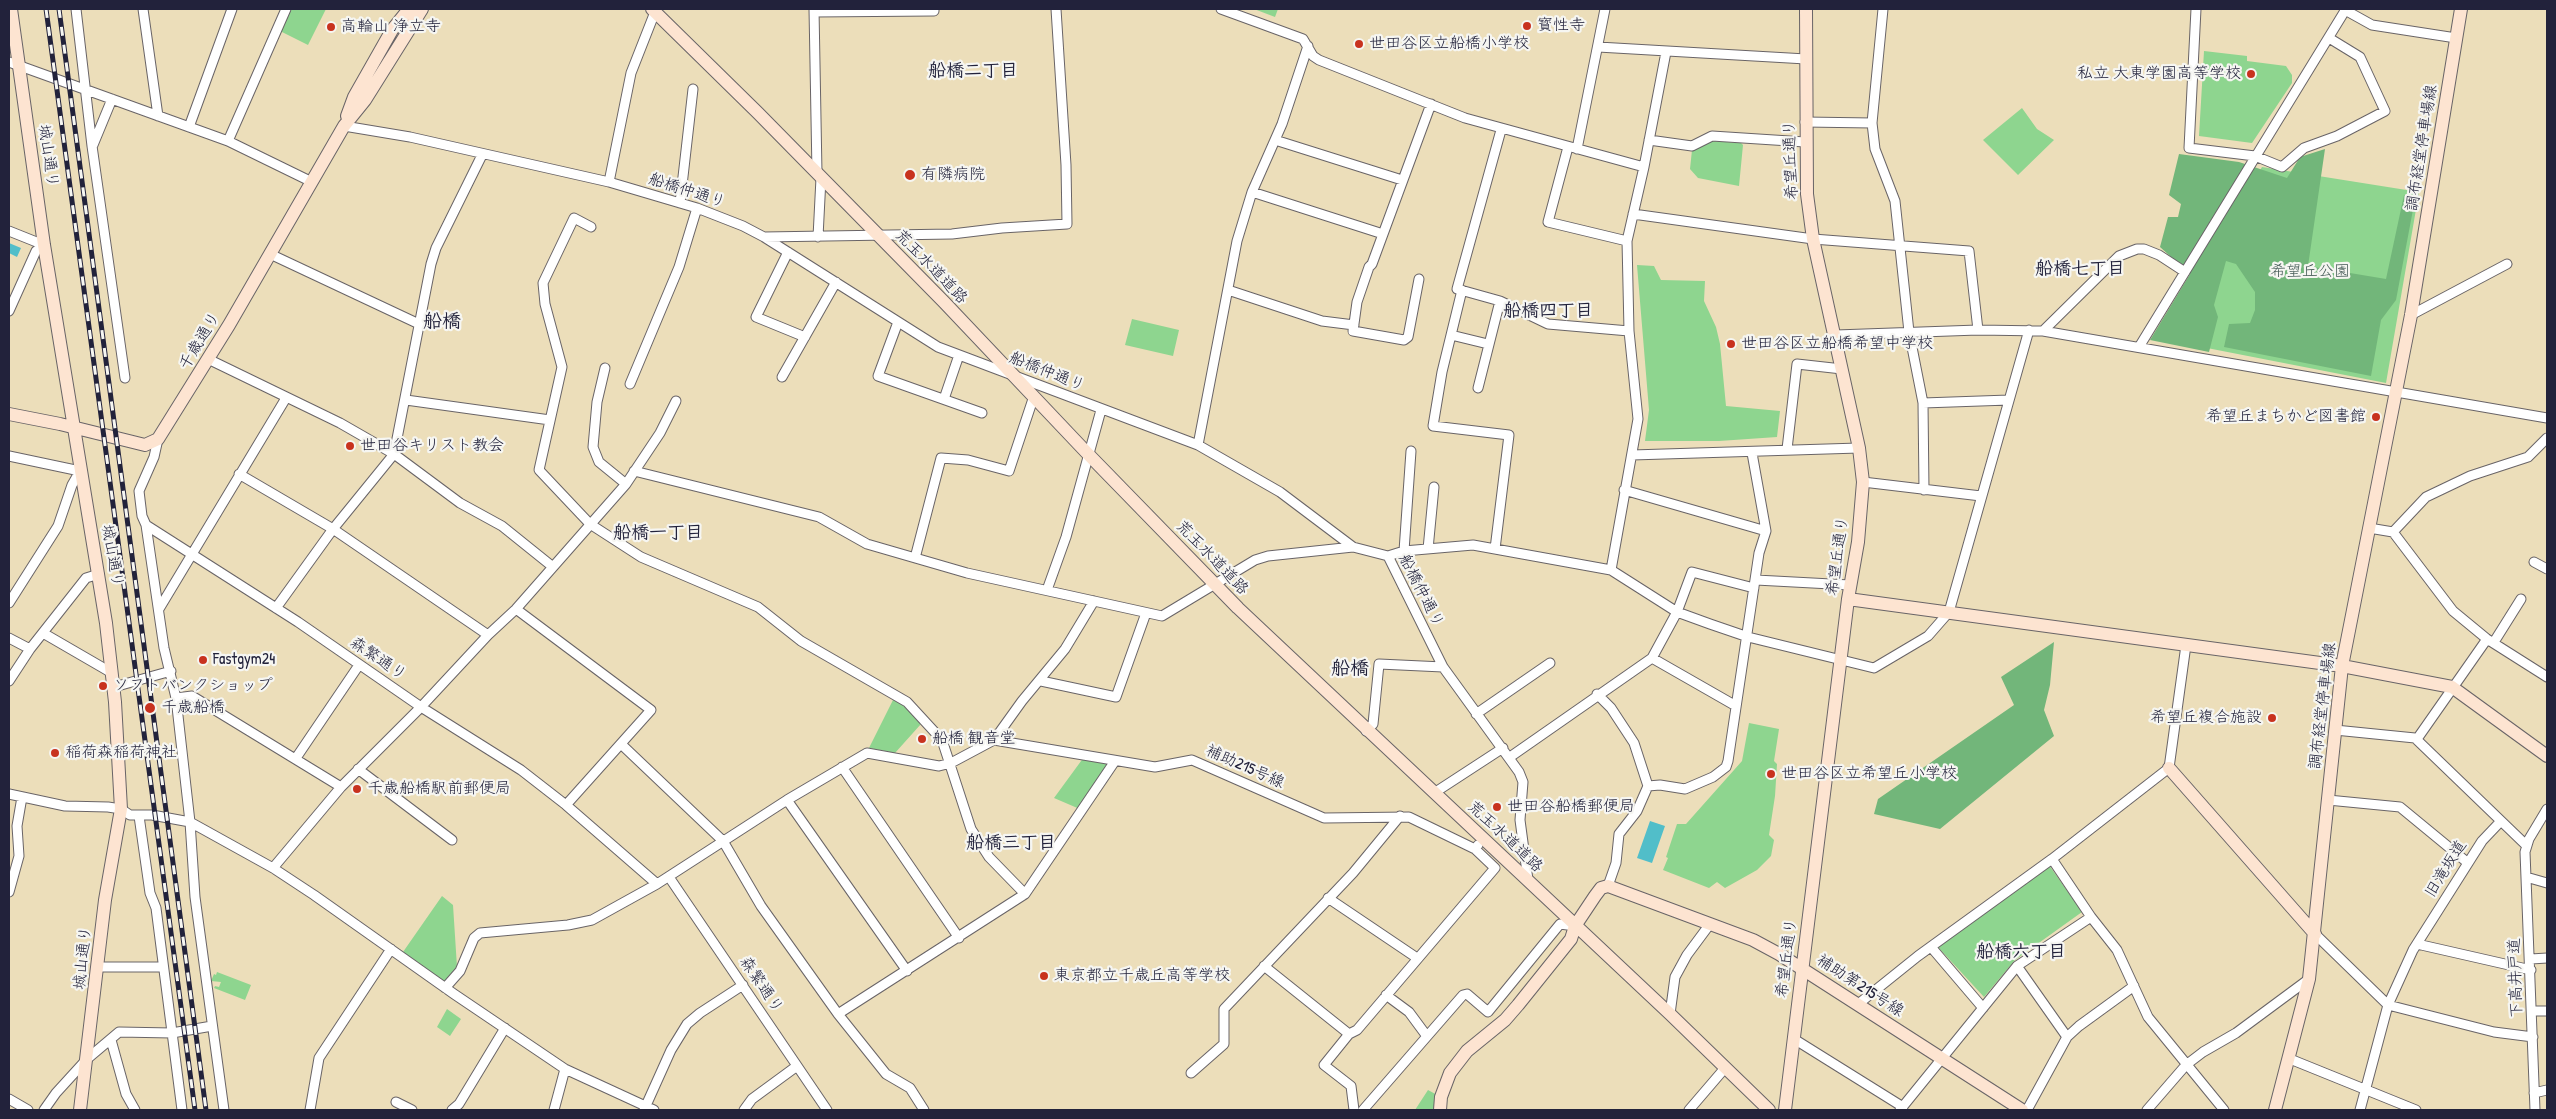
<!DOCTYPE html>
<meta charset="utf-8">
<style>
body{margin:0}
#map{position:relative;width:2556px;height:1119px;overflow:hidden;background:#ecdeba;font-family:"Patrick Hand",sans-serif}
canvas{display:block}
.frame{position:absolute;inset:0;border:10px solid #22223b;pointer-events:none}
</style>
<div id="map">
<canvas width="2556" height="1119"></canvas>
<div class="frame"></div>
</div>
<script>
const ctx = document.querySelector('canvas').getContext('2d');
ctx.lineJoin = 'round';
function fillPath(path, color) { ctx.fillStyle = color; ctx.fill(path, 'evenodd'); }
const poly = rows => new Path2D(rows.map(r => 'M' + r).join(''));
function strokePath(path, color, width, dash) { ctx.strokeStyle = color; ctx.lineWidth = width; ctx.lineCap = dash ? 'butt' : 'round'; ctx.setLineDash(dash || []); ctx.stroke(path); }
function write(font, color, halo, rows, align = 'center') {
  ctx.font = font + ' "Patrick Hand","Klee One",sans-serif'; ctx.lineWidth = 4.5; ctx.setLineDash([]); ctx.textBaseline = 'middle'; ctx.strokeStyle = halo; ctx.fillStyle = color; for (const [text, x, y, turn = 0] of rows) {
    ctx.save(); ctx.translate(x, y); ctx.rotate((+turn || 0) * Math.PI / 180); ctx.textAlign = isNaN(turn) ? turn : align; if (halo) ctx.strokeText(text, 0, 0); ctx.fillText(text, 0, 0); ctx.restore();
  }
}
fillPath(poly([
 [289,9,326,9,308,45,280,31],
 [1254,9,1278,9,1275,17],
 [2204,51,2247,56,2247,61,2286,66,2292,75,2292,83,2252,143,2199,136],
 [2022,108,2037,129,2054,140,2018,175,1983,140],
 [1711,141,1741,143,1743,145,1739,186,1698,178,1690,169,1692,150],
 [2262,167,2419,192,2386,383,2161,339],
 [1637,265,1654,266,1661,280,1705,281,1704,301,1716,327,1720,344,1726,406,1780,411,1777,437,1719,441,1645,441,1649,410],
 [1132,319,1179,330,1173,356,1125,345],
 [894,698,902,703,921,724,895,753,869,748],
 [1749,723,1779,729,1774,761,1777,764,1775,796,1769,835,1774,840,1771,856,1757,870,1725,888,1717,882,1709,888,1663,870,1668,858,1666,857,1677,824,1686,824,1742,761],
 [1084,757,1113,762,1082,810,1054,798],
 [2049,865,2082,912,2015,960,1984,997,1937,946],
 [442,896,453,905,457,967,444,982,403,952],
 [217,972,251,985,245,1000,214,988,215,986,219,987,221,982,211,981,214,974,216,975],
 [447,1009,461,1019,450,1036,437,1027],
 [1428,1090,1439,1096,1438,1110,1415,1110]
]), '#8ed58f');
fillPath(poly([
 [2325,149,2308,266,2386,279,2404,195,2415,199,2396,300,2381,320,2371,376,2224,347,2229,324,2250,323,2255,310,2255,292,2236,264,2226,261,2214,305,2218,317,2209,352,2150,340,2190,274,2160,247,2168,217,2178,217,2181,204,2169,195,2179,154,2239,162,2287,178,2300,157],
 [2054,642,2050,685,2044,710,2054,736,1940,829,1874,814,1878,799,2014,705,2001,677]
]), '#72b67a');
fillPath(poly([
 [9,243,21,248,17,257,9,253],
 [1650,821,1665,826,1652,863,1637,858]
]), '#51bec9');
const street = poly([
 [76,9,92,146,125,378],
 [143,9,158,116],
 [814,9,817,173],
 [1221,9,1303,39,1313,56,1319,60,1465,118,1644,167],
 [1883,9,1872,123,1875,149,1895,201,1909,332,1923,403,1924,490],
 [2196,9,2189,148,2255,156,2282,167,2304,148,2337,136,2385,111,2360,57,2329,38],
 [2345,10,2372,25,2456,38],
 [814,12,934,11,934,9],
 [1598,47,1806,59],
 [9,62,228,141,312,182],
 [1805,122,1872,123],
 [344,126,410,137,609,182,697,208,743,226,764,237,938,347,1198,445,1280,492,1353,547,1388,556,1443,667,1519,772,1523,782,1520,820,1528,880],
 [189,127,232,9],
 [1501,130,1457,289,1500,301,1548,324,1629,331],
 [1275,140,1402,180],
 [1649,140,1692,146,1712,136,1805,142],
 [228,141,286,9],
 [93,145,112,99],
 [1568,147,1548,222,1627,241],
 [1577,149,1605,9],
 [609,182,631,73,655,12],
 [1252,192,1383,234],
 [680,203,693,89],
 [1633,214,1813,239,1969,251,1978,330],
 [591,227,574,218,543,283,545,304,562,367,539,470,590,524,641,557,758,607,801,641,907,702,942,740,971,829,989,857,1025,894],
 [9,231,44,245],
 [764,237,952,234,1002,228,1067,224,1066,165,1056,9],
 [818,237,821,178],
 [788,252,756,317,805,337],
 [270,254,419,324],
 [1419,279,1408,337,1404,340,1353,331,1357,302,1369,267,1372,264,1431,104],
 [1228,290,1322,321,1354,325],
 [1462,290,1442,372,1433,426,1509,435,1495,549],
 [9,311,36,251,44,245],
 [2411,315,2507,264],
 [898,322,878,376,982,413],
 [2043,331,2119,256,2137,249,2144,249,2159,255,2185,272],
 [1451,335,1488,344],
 [1836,335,1978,330,2043,331,2547,418],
 [2139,347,2346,9],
 [208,359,340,423,394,454,460,503,502,526,553,567],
 [605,368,597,402,593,447,599,462,626,484],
 [782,377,836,282],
 [630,384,679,267,697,208],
 [1478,388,1500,301],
 [944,399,959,355],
 [406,400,550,420],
 [1923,403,2009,400],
 [158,439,154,457,139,491,142,516,146,525,298,622,421,707,521,770,566,805,657,884],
 [1198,445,1237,241,1252,192,1282,124,1308,46],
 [1787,449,1797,364,1842,369],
 [1632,455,1859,448],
 [9,456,80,471,72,485,58,526,9,603],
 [634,471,819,517,867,544,967,573,1162,616,1255,560,1268,556,1353,547],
 [239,474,333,529,488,635],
 [1863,482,1981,496],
 [1624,490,1766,531],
 [146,525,164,648,176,698,190,822,195,897,224,1110],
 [2369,528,2393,532,2426,497,2470,476,2528,457,2547,438],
 [2393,532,2453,611,2487,639,2547,677],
 [1428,549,1434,487],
 [1404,551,1411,451],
 [1388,556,1404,551,1473,545,1611,570,1677,612,1710,624,1748,637,1874,668,1928,636,1949,612,2029,330],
 [915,558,941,458,968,460,1009,471,1034,396],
 [2534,562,2547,569],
 [1611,570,1638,419,1629,331,1627,241,1644,167,1666,52],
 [1756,580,1850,585],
 [1047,590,1066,537,1101,410],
 [276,608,333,529,394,454,431,264,436,248,482,155],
 [159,609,286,398],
 [516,609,651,710,566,805],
 [43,633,112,673],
 [9,638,30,649],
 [2494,642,2521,599],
 [1652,658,1736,706],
 [9,681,30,649,86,578,99,574],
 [1041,681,1116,697,1146,613],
 [114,687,171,671],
 [1597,694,1611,708,1634,743,1648,786],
 [176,698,192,696,341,787],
 [1476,714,1550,663],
 [2335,730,2415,738,2526,845],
 [1366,731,1373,724,1379,664,1443,667],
 [2417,739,2487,639],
 [994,740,1155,767,1192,760,1324,818,1409,817,1475,849],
 [621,744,723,841,761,906,838,1014,886,1074,910,1088,924,1110],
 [1510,757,1652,658,1677,612,1692,572,1754,588],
 [296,758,359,665],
 [842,767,959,938],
 [358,769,452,840],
 [1434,793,1503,748],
 [9,794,65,806,108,807,121,809,130,815,152,815,190,822,273,868,314,895,454,994,565,1069,654,1110],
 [787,800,907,971],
 [2328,800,2400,807,2468,863],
 [139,816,150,893,156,908,182,1110],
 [2052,859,2091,917,2117,950,2148,1017,2224,1110],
 [273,868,341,787,421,707,488,635,516,609,626,484,660,433,676,401],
 [669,877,827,1110],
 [2526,877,2547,883],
 [1608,886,1616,863,1619,834,1637,811,1648,786,1660,785,1685,789,1713,777,1726,767,1728,761,1759,553,1766,531,1752,453],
 [9,892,19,856,17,826,22,797],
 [1328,898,1417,958],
 [2315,934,2388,1005,2494,1032,2533,1037],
 [2417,944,2531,970],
 [1931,947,1983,1008],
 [2531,959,2547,958],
 [1264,966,1349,1034],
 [2017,966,2067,1037],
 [98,967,163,967],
 [445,988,460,971,474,938,480,933,568,925,592,920,657,884,787,800,867,753,939,766,951,763,994,740,1022,701,1065,649,1094,601],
 [1386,995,1409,1012,1426,1035],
 [1857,1005,1918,956,2052,859,2169,768,2186,645],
 [2532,1011,2547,1011],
 [838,1014,1025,894,1115,761],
 [1670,1014,1675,977,1687,955,1710,924],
 [1794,1039,1903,1107],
 [111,1040,126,1094,135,1110],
 [2290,1059,2416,1110],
 [1191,1073,1224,1044,1224,1009,1353,873,1400,816],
 [2534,1093,2547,1090],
 [9,1099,28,1110],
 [396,1102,412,1110],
 [44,1110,56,1093,87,1059,119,1032,172,1033,212,1026],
 [310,1110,319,1058,391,949],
 [452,1110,459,1104,505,1028],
 [554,1110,565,1069],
 [644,1110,671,1050,687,1024,700,1013,743,985],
 [744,1110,752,1099,797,1066],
 [1354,1110,1351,1086,1324,1065,1349,1034,1357,1030,1495,868,1475,849,1478,845],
 [1363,1110,1463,995,1467,994,1488,1012,1560,924,1575,926],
 [1689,1110,1725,1068],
 [1900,1110,2017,966,2091,917],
 [2027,1110,2067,1037,2079,1026,2134,986],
 [2147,1110,2186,1065,2203,1052,2236,1033,2309,979],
 [2360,1110,2388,1005,2413,950,2482,841,2501,821],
 [2535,1110,2525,852,2529,839,2547,809]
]);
const secondary = poly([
 [11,9,44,245,106,623,115,702,121,809,105,900,80,1110],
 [652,9,758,113,944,302,1088,454,1238,608,1670,1014,1769,1110],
 [347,116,354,97,392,30,409,9],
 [9,414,60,424,145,445,158,439,229,325,344,126,365,100,422,9],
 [1848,599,2342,666,2452,687,2547,756],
 [2169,768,2315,934],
 [1440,1110,1441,1097,1450,1073,1467,1051,1505,1020,1518,1005,1571,939,1575,926,1595,896,1601,888,1608,886,1753,940,1779,954,2022,1110],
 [1785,1110,1848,599,1858,542,1863,482,1859,448,1813,239,1807,194,1806,9],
 [2275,1110,2309,979,2342,666,2411,315,2461,9]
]);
strokePath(street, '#696467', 11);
strokePath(secondary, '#696467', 14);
strokePath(street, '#fff', 9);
strokePath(secondary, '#fde4d1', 12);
const rail = poly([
 [46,9,195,1110],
 [59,9,206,1110]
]);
strokePath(rail, '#22223b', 5);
strokePath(rail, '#f6f6f2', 3, [9]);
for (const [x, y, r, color] of [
 [1527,26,5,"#c8321e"],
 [331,27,5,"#c8321e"],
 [1359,44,5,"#c8321e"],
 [2251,74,5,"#c8321e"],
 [910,175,6,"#c8321e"],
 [1731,344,5,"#c8321e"],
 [2376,417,5,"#c8321e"],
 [350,446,5,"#c8321e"],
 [203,660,5,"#c8321e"],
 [103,686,5,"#c8321e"],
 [150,708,6,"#c8321e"],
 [2272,718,5,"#c8321e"],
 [922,739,5,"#c8321e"],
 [55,753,5,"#c8321e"],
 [1771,774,5,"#c8321e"],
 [357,789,5,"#c8321e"],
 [1497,807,5,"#c8321e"],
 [1044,976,5,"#c8321e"]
]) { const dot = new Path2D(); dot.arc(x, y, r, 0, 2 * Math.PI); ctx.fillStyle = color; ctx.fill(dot); strokePath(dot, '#f6f6f2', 2); }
write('16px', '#22223b', '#f6f6f2', [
 ["寳性寺",1537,26],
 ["高輪山 浄立寺",341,27],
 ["世田谷区立船橋小学校",1369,44],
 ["私立 大東学園高等学校",2241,74,"right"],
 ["有隣病院",921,175],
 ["世田谷区立船橋希望中学校",1741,344],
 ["希望丘まちかど図書館",2366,417,"right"],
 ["世田谷キリスト教会",360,446],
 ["Fastgym24",213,660],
 ["ソフトバンクショップ",113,686],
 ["千歳船橋",161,708],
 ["希望丘複合施設",2262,718,"right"],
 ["船橋 観音堂",932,739],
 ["稲荷森稲荷神社",65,753],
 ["世田谷区立希望丘小学校",1781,774],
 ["千歳船橋駅前郵便局",367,789],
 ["世田谷船橋郵便局",1507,807],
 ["東京都立千歳丘高等学校",1054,976]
], 'left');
write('16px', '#22223b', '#f6f6f2', [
 ["調布経堂停車場線",2422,148,-81],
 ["城山通り",48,156,82],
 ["希望丘通り",1791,160,-92],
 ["船橋仲通り",687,191,18],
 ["荒玉水道道路",931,267,46],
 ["千歳通り",200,341,-59],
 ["船橋仲通り",1047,372,22],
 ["城山通り",112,556,80],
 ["希望丘通り",1838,556,-82],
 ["荒玉水道道路",1212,558,46],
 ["船橋仲通り",1421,591,63],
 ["森繁通り",378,659,34],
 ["調布経堂停車場線",2323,706,-83],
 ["補助215号線",1245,767,24],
 ["荒玉水道道路",1505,837,43],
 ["旧滝坂道",2446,869,-58],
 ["城山通り",83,958,-84],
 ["希望丘通り",1787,958,-83],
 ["下高井戸道",2516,978,-92],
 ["森繁通り",761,985,56],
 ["補助第215号線",1860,986,33]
]);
write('16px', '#425854', '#f6f6f2', [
 ["希望丘公園",2310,272]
]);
write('bold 18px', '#22223b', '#f6f6f2', [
 ["船橋二丁目",973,71],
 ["船橋七丁目",2080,269],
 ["船橋四丁目",1548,311],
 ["船橋一丁目",658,533],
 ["船橋三丁目",1011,843],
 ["船橋六丁目",2021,952]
]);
write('bold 19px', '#22223b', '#f6f6f2', [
 ["船橋",442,322],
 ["船橋",1350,669]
]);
</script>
